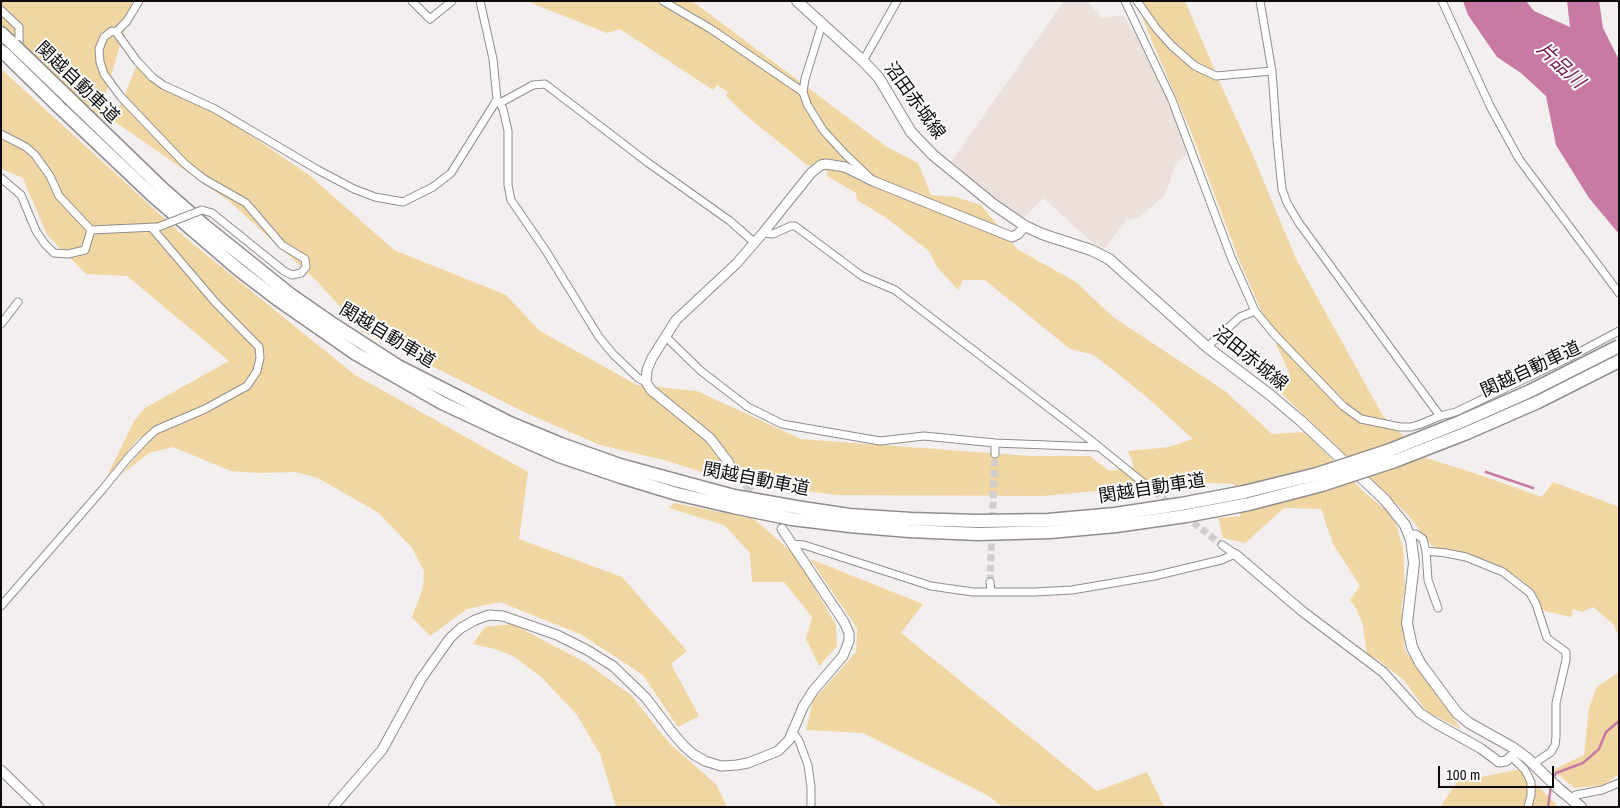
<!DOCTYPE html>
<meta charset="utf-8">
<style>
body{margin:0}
#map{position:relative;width:1620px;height:808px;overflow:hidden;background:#f3efee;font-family:"Archivo Narrow",sans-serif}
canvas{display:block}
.frame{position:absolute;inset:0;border:2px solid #0d0b0b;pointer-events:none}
.scale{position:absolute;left:1438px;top:766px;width:116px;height:22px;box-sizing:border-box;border:2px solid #0d0b0b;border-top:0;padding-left:6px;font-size:15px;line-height:18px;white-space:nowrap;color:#0d0b0b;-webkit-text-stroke:4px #fff;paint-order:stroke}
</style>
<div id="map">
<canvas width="1620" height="808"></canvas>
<div class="frame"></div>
<div class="scale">100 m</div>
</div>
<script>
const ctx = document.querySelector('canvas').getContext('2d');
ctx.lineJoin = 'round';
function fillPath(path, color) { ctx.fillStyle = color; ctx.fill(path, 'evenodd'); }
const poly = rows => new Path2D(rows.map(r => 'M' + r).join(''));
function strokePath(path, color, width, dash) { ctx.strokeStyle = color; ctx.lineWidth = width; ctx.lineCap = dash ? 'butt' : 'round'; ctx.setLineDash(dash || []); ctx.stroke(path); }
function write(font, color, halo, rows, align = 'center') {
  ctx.font = font + ' "Archivo Narrow","Noto Sans JP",sans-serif'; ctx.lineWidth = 4; ctx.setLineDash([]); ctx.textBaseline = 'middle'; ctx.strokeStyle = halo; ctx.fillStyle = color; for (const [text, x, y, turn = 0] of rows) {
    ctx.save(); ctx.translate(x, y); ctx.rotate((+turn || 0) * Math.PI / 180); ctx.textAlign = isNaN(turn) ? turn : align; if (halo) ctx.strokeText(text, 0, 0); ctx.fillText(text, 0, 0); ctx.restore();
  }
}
fillPath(poly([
 [1064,1,1087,1,1102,18,1123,15,1140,42,1156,73,1173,110,1187,149,1187,153,1176,164,1164,196,1139,217,1127,220,1102,251,1043,198,1023,219,1014,214,951,162]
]), '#ece0dd');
fillPath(poly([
 [1,1,133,1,98,120,1,25],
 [526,1,692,1,887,147,918,163,931,195,956,197,981,205,1017,249,1076,282,1113,317,1225,391,1272,434,1305,432,1363,491,1394,517,1403,548,1405,587,1401,609,1405,650,1461,729,1427,712,1404,680,1377,659,1367,655,1363,625,1356,608,1350,600,1360,586,1333,544,1321,509,1284,508,1245,543,1223,538,1218,518,1241,516,1234,484,1193,482,1042,496,837,495,727,480,664,460,600,445,524,412,363,332,318,282,229,201,114,121,136,67,215,111,309,175,394,250,506,295,540,331,637,385,697,391,801,439,1030,456,1090,456,1109,471,1134,467,1128,451,1169,447,1193,439,1142,393,1094,355,1070,349,985,280,963,280,958,290,937,267,929,251,885,217,857,200,856,193,827,176,827,171,807,165,743,113,726,96,728,92,717,85,713,90,620,29,607,33],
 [1137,1,1185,1,1225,94,1252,153,1296,259,1383,416,1426,458,1471,472,1542,497,1553,482,1619,507,1619,637,1614,625,1593,607,1582,612,1573,609,1571,617,1541,610,1538,598,1533,592,1523,581,1508,571,1460,552,1434,548,1408,515,1282,394,1290,375,1241,265,1191,132,1146,27],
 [1,69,187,239,355,375,528,472,519,539,622,577,687,651,671,664,699,716,678,727,643,675,582,635,500,602,467,609,430,636,412,617,423,588,424,571,412,548,379,513,318,478,296,472,257,473,231,471,173,447,149,453,122,474,146,444,140,437,107,476,134,421,145,408,229,361,127,276,86,274,47,235,23,178,1,169],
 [674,503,754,519,796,556,836,625,837,646,819,666,806,639,812,617,784,582,752,582,750,553,724,525,669,508],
 [810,559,923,604,901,633,1097,791,1147,772,1164,807,1002,807,989,796,863,733,806,730,813,701,856,652,857,628],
 [512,624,585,662,631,695,670,744,716,784,727,807,616,807,600,754,577,715,541,677,515,657,495,649,473,644,485,627],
 [1619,672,1619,774,1604,785,1574,788,1553,770,1584,755,1589,708,1597,687],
 [1521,769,1556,804,1555,807,1440,807,1457,782]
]), '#f0d6a3');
fillPath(poly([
 [1463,1,1526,1,1534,11,1570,27,1567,1,1599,1,1603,28,1619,60,1619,234,1589,198,1556,145,1546,96,1521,73,1497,57,1468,15]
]), '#c77aa3');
strokePath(poly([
 [1486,472,1533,488],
 [1553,779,1556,773,1583,763,1599,749,1606,732,1619,721],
 [1548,807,1551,786]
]), '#c77aa3', 2.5);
strokePath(poly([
 [1146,485,1171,505],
 [1185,516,1222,545],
 [990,582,995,454]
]), '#d0cdcc', 7, [7, 3.5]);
strokePath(poly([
 [729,463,760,502]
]), '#d0cdcc', 9, [9, 4.5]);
const minor = poly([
 [139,1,127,21,116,32,112,31,104,37,99,49,100,62,104,74,121,97,185,164,204,179,246,203,282,245,305,259,306,267,301,273,292,275,284,271,212,213,202,210],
 [412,1,430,19,452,1],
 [663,1,711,29,803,92],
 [1125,1,1172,100,1231,257,1255,311,1274,334,1343,406,1361,419,1400,427,1411,427,1421,424,1440,416,1456,412,1568,358,1619,331],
 [1137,1,1156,28,1172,46,1195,66,1216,76,1272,71],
 [1260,1,1272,71,1277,140,1282,189,1287,203,1299,223,1440,416],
 [1442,1,1490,106,1519,159,1619,293],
 [1,10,19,27,19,46,17,48],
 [822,24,805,79,803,92,807,104,823,130,844,153,869,177],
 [116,32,137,61,152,77,163,85,215,109,318,170,354,189,375,197,403,202,433,187,451,173,493,106,497,99,493,59,480,1],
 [863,61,897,1],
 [497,99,503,109,508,131,508,185,511,200,546,251,599,337,613,354,638,378,646,382],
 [500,103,533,85,545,84,647,162,730,221,755,243],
 [1,134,26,147,35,155,50,176,59,196,91,230,156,227],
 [1,178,21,195,36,231,45,244,54,253,68,254,85,250,91,230],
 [763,233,773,234,791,226,795,226,862,276,895,290,1088,438,1146,485],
 [1,324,18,302],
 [665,336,701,371,748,407,782,424,880,441,924,436,995,443,1098,447],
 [1207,347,1240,317,1255,311],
 [995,454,995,443],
 [1409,534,1416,534,1423,539,1426,551,1428,580,1438,608],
 [792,544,804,545,931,586,973,592,1035,592,1072,590,1154,576,1221,560,1235,554],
 [1222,545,1235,554],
 [1426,551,1446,553,1466,557,1503,572,1530,593,1536,604,1547,638,1566,652,1566,660,1556,703,1556,737,1555,745,1551,752,1533,764],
 [990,582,991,592],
 [1,606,102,490,128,458,146,439,156,430,205,409,247,386,257,371,260,358,259,347,215,302,152,228],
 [792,734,795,735,799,741,808,765,811,787,811,807],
 [1512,757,1525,770,1531,782,1531,795,1528,807],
 [1570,798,1576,795,1602,790,1619,783]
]);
const tertiary = poly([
 [729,463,710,438,651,390,646,382,647,370,652,358,676,320,736,264,763,233,811,173,821,165,826,164,845,167,873,181,1012,237,1018,234,1025,226],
 [1235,554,1302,611,1383,672,1420,713,1435,723,1480,748,1499,762,1506,761,1517,751],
 [1,770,39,807],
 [333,807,382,750,421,679,450,638,461,628,475,620,489,615,503,616,557,635,587,650,613,666,646,698,672,732,684,746,693,754,705,761,721,766,737,765,748,763,778,751,789,740,803,707,813,691,843,656,849,641,849,633,844,622,782,529]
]);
const secondary = poly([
 [797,1,863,61,879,78,911,132,933,155,993,204,1025,226,1042,234,1091,250,1109,259,1207,347,1269,394,1301,421,1385,500,1405,525,1411,540,1414,563,1407,623,1412,647,1420,663,1457,713,1469,723,1512,747,1527,758,1559,789,1581,807]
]);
const motorway = poly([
 [1,33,14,45],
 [71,100,163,189,205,226,291,295,330,322,398,366,510,423,561,444,620,465,734,496,796,507,849,515,911,519,977,521,1048,520,1115,514,1181,504,1244,492],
 [58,106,153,196,239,270,277,299,356,354,442,403,502,431,559,456,621,477,677,494,733,507,792,519,850,526,909,531,978,534,1050,532,1116,526,1186,516,1249,504]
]);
strokePath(minor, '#908d8c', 9);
strokePath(tertiary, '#908d8c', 11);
strokePath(secondary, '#908d8c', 12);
strokePath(motorway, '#908d8c', 15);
strokePath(minor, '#fff', 7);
strokePath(tertiary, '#fff', 9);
strokePath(secondary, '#fff', 10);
strokePath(motorway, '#fff', 12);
const minorBridge = poly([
 [158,227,202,210]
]);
const motorwayBridge = poly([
 [14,45,71,100],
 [4,53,58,106],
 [1244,492,1317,474,1390,450,1460,422,1530,391,1619,346],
 [1249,504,1322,485,1395,461,1467,433,1538,402,1619,361]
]);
strokePath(minorBridge, '#908d8c', 9, []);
strokePath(motorwayBridge, '#908d8c', 15, []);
strokePath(minorBridge, '#fff', 7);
strokePath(motorwayBridge, '#fff', 12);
write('18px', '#0d0b0b', '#fff', [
 ["関越自動車道",77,83,44],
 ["沼田赤城線",914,101,54],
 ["関越自動車道",387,336,31],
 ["沼田赤城線",1250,359,39],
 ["関越自動車道",1531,370,-25],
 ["関越自動車道",756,480,11],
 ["関越自動車道",1152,489,-9]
]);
write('italic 19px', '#72164f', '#fff', [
 ["片品川",1560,66,43]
]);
</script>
